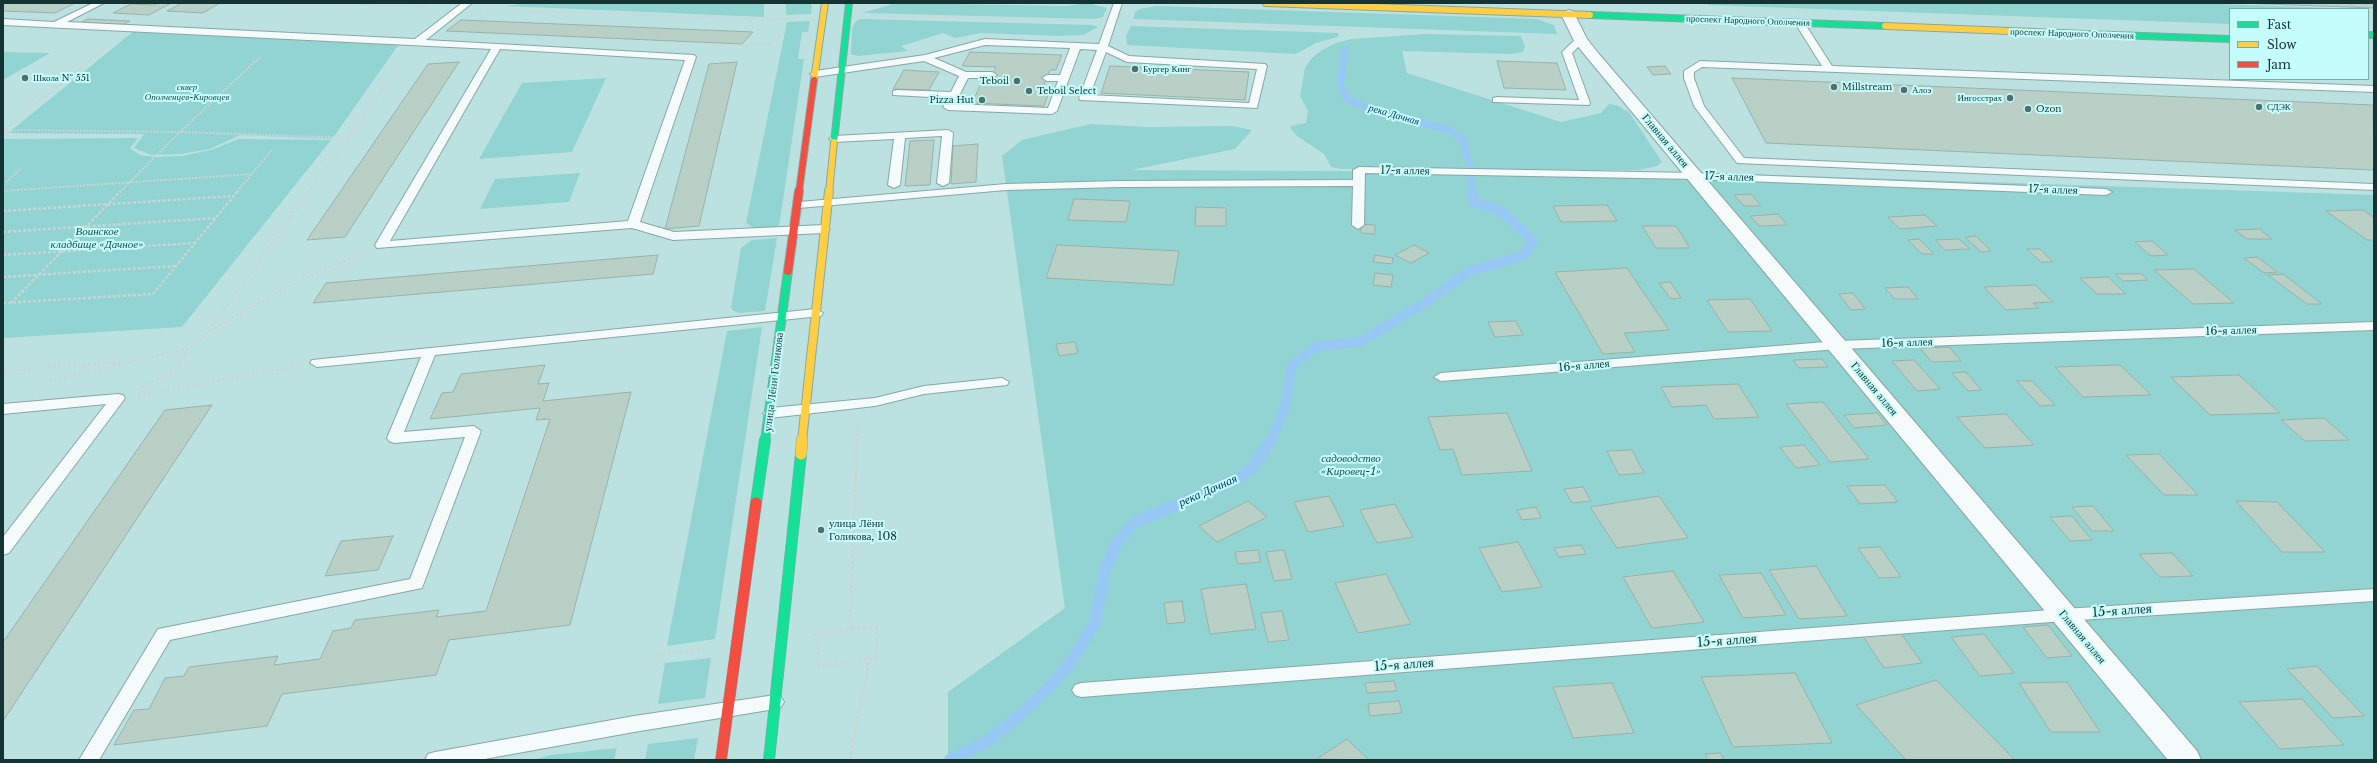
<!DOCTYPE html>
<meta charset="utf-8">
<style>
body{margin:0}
#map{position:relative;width:2377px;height:763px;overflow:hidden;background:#bbe2e1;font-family:"Libre Baskerville",serif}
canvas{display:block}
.frame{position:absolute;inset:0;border:4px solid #153332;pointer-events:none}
.legend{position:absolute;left:2229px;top:8px;width:140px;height:72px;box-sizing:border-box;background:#c4fdfb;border:1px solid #7eacab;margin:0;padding:5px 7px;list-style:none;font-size:12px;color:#153332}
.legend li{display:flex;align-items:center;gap:8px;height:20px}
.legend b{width:20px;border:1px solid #7eacab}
</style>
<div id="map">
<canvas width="2377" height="763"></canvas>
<div class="frame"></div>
<ul class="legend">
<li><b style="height:5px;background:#16e098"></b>Fast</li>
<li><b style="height:5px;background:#ffcf43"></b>Slow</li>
<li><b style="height:5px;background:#f24e42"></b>Jam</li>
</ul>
</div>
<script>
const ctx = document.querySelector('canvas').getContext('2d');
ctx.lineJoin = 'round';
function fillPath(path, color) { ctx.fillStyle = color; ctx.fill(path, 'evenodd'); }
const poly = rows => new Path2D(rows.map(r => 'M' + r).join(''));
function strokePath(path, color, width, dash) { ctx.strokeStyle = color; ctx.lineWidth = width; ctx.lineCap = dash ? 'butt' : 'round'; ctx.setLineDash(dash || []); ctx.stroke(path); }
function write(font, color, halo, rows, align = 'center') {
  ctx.font = font + ' "Libre Baskerville",serif'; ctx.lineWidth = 4; ctx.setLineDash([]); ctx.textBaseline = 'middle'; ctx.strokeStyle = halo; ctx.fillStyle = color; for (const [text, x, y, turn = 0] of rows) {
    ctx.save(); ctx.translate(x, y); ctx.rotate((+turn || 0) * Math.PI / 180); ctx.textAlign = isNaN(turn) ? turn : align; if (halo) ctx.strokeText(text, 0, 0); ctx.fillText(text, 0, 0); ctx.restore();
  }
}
fillPath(poly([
 [529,3,764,3,764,17,505,6],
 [786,3,810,3,812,6,811,14,786,15],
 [896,3,1066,6,1087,3,1107,8,1103,17,1094,19,862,13],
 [1707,3,2194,3,2359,9,2230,9,2230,24,1708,5],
 [1156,6,1537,19,1554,25,1557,34,1133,19,1135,12,1140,9],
 [861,19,1092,25,1098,27,1083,35,1059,36,981,33,955,38,943,33,901,46,908,51,858,56,851,54,852,28,856,21],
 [810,21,808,32,802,32,798,59,804,59,779,227,754,228,746,223,787,22],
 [1131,26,1339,33,1338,37,1316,43,1296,54,1127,45,1126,36],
 [134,31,399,44,332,139,240,135,210,149,181,154,151,155,134,148,144,134,8,133],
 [1425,34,1521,36,1525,47,1523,52,1511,54,1402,51,1407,73,1561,122,1601,113,1609,104,1616,105,1629,112,1662,162,1657,166,1639,170,1341,169,1331,167,1324,154,1297,136,1291,129,1291,126,1306,123,1308,111,1300,96,1305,68,1311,59,1322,50,1336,43,1351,39],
 [3,52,50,53,3,80],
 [606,78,572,152,479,159,522,83],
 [1091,124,1148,127,1233,126,1252,130,1235,149,1131,170,1715,173,2374,195,2374,760,948,760,948,692,1065,608,1002,156,1022,140],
 [138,138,130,148,140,155,155,157,182,156,211,150,239,139,331,140,182,327,3,338,3,139],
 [580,173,569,202,480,209,495,179],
 [777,238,765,311,740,313,734,311,731,308,741,248,752,240],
 [762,327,715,639,667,646,727,331],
 [711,658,705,698,658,704,665,663],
 [698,738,694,760,645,760,648,744],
 [617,748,614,760,533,760,551,755]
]), '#92d4d2');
strokePath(poly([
 [1345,50,1340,86,1347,99,1376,112,1450,130,1463,140,1470,166],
 [1471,179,1472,192]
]), '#97c8f4', 7);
strokePath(poly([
 [1271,441,1285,408,1292,365,1318,346,1360,342,1425,303,1470,271,1523,256,1533,241,1503,212,1473,201,1472,191]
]), '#97c8f4', 10);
strokePath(poly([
 [950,760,988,741,1025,711,1050,687,1075,656,1095,623,1105,571,1115,546,1134,523,1239,478,1253,467,1272,440]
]), '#97c8f4', 12);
const building = poly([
 [3,3,75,3,55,13,3,11,3,3],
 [158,3,171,3,149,15,113,13,131,4,154,5,158,3],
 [182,3,220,3,203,13,167,11,182,3],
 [2239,3,2374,3,2374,8,2239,3],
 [88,19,130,21,122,25,80,23,88,19],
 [461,20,753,32,742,44,446,31,461,20],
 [970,52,1062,55,1056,70,1050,70,1043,87,1051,87,1044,106,972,103,981,84,987,85,996,67,962,66,970,52],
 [1497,61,1557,63,1566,90,1504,88,1497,61],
 [459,62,345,237,307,240,428,64,459,62],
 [737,62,699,226,665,229,709,64,737,62],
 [1110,66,1249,72,1245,100,1101,93,1110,66],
 [1665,66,1671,74,1653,75,1647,67,1665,66],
 [904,70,921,71,939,72,929,90,893,89,904,70],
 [1732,78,2373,105,2374,170,1766,143,1732,78],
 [934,140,930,185,905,186,910,141,934,140],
 [978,144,976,182,951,184,953,146,978,144],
 [1751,194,1761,206,1744,206,1734,195,1751,194],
 [1074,199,1130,201,1126,222,1068,220,1074,199],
 [1607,205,1617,221,1561,222,1553,206,1607,205],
 [1196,207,1226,208,1226,226,1195,226,1196,207],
 [2363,210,2374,218,2374,240,2367,240,2326,211,2363,210],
 [1778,214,1787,225,1759,226,1750,216,1778,214],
 [1925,215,1937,226,1900,229,1888,217,1925,215],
 [1361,224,1375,225,1375,234,1361,233,1361,224],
 [1642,226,1676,226,1690,248,1656,248,1642,226],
 [2259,229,2272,239,2247,239,2235,230,2259,229],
 [1976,236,1991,251,1981,252,1965,237,1976,236],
 [1919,239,1934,254,1922,254,1908,240,1919,239],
 [1959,239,1970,249,1945,250,1935,240,1959,239],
 [2152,241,2168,255,2151,256,2135,242,2152,241],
 [1057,245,1179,251,1173,285,1046,278,1057,245],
 [1414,245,1429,253,1411,263,1395,255,1414,245],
 [2027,249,2040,249,2053,262,2041,262,2027,249],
 [658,255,653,274,313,303,326,283,658,255],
 [1375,255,1393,258,1392,264,1373,262,1375,255],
 [2257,257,2277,272,2264,273,2244,258,2257,257],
 [1627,268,1669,330,1624,333,1635,352,1603,354,1555,272,1627,268],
 [2194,269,2234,303,2193,304,2154,270,2194,269],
 [1375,273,1393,275,1391,287,1373,285,1375,273],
 [2116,274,2141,274,2148,280,2123,281,2116,274],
 [2283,274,2322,304,2307,304,2268,275,2283,274],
 [2108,277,2126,294,2097,294,2080,278,2108,277],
 [1670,282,1681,298,1671,299,1659,283,1670,282],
 [2035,285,2053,302,2033,303,2039,308,2006,310,1984,287,2035,285],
 [1908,287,1918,299,1895,299,1885,288,1908,287],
 [1853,293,1865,309,1851,310,1839,294,1853,293],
 [1750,299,1772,331,1728,332,1707,300,1750,299],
 [1516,321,1523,335,1495,337,1488,322,1516,321],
 [1075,342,1078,353,1059,356,1056,344,1075,342],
 [1949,347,1961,361,1932,362,1920,348,1949,347],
 [1822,359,1828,367,1799,368,1793,360,1822,359],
 [1914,360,1940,389,1917,391,1892,361,1914,360],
 [545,365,538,384,549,383,543,401,631,392,570,625,449,640,436,675,282,694,267,726,114,745,134,710,149,709,165,678,184,676,189,667,278,656,274,665,320,659,333,631,351,628,355,620,439,610,436,617,486,611,550,419,536,420,540,408,430,419,442,393,453,392,461,374,545,365],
 [2120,365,2151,395,2083,397,2055,367,2120,365],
 [1966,372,1981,390,1968,391,1952,373,1966,372],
 [2239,375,2280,413,2210,415,2171,377,2239,375],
 [2017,381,2032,381,2055,405,2040,406,2017,381],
 [1738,384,1759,417,1714,419,1706,405,1672,407,1661,387,1738,384],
 [1823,402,1869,459,1830,462,1786,404,1823,402],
 [212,405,3,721,3,642,165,410,212,405],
 [1507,413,1532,471,1462,475,1453,449,1440,450,1428,417,1507,413],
 [1877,413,1887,425,1854,428,1844,415,1877,413],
 [2006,414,2034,445,1985,448,1957,417,2006,414],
 [2324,418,2349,440,2305,441,2281,420,2324,418],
 [1804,445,1820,465,1796,468,1780,447,1804,445],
 [1632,450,1644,473,1619,475,1607,451,1632,450],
 [2159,454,2198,495,2164,495,2126,455,2159,454],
 [1885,485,1898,502,1860,504,1847,486,1885,485],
 [1583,487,1591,501,1572,503,1564,489,1583,487],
 [1329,496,1344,526,1308,532,1294,502,1329,496],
 [1659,496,1688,538,1617,548,1590,507,1659,496],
 [1248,501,1267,517,1217,542,1199,526,1248,501],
 [2236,501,2277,502,2325,552,2282,552,2236,501],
 [1395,504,1413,537,1377,543,1360,510,1395,504],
 [2093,506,2114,531,2092,531,2072,507,2093,506],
 [1536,507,1541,518,1522,520,1517,510,1536,507],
 [2072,516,2092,540,2070,541,2050,517,2072,516],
 [393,536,378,570,325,576,341,541,393,536],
 [1518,542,1542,587,1502,592,1479,548,1518,542],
 [1581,545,1586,554,1559,557,1554,548,1581,545],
 [1880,547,1901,577,1879,578,1858,548,1880,547],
 [1258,550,1261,562,1238,564,1235,552,1258,550],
 [1284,550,1292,579,1274,581,1266,552,1284,550],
 [2172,553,2193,576,2160,577,2139,554,2172,553],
 [1816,566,1847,616,1799,619,1769,570,1816,566],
 [1673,571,1704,622,1652,628,1623,577,1673,571],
 [1761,573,1786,615,1743,618,1719,575,1761,573],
 [1386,574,1411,624,1358,633,1335,583,1386,574],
 [1246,584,1256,629,1210,634,1201,589,1246,584],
 [1182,601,1185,622,1167,624,1164,603,1182,601],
 [1282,611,1289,640,1268,642,1261,613,1282,611],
 [2048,625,2072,656,2047,658,2023,627,2048,625],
 [1899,631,1922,663,1884,668,1862,635,1899,631],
 [1984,634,2014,673,1980,676,1951,637,1984,634],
 [2317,666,2364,716,2333,718,2287,669,2317,666],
 [1795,673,1832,743,1733,747,1701,677,1795,673],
 [1936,680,2015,760,1906,760,1856,705,1936,680],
 [1394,681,1397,691,1367,693,1365,683,1394,681],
 [2067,682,2100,732,2051,732,2019,683,2067,682],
 [1612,683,1634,733,1573,738,1553,687,1612,683],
 [2302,699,2344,745,2280,749,2239,702,2302,699],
 [1399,701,1402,713,1370,716,1368,704,1399,701],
 [1347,739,1369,760,1317,759,1347,739],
 [1720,753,1724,760,1708,760,1705,754,1720,753]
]);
fillPath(building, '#b9d0c7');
strokePath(building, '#9bb1a8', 1);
const lane = poly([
 [93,3,104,3,67,22,415,39,462,3,472,3,426,40,694,55,696,57,640,222,674,232,824,225,830,229,824,233,673,240,632,228,377,248,375,245,491,49,3,25,3,19,54,22,93,3],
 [500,49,685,60,628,221,390,241,500,49],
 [1114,3,1122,3,1108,46,1129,56,1265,64,1267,66,1257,108,1080,100,1079,98,1097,50,1080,49,1057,111,1052,114,948,110,943,107,948,98,893,95,893,91,897,90,951,92,959,76,924,61,815,77,810,74,815,71,925,55,985,39,1099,44,1114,3],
 [985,45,1070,48,1060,75,1047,75,1042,78,1047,81,1058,81,1048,108,955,104,968,78,992,78,997,75,992,72,966,72,934,58,985,45],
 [1106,52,1127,62,1257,69,1249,103,1090,95,1106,52],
 [1800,20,1803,21,1832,66,2374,86,2374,92,1702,67,1694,72,1694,78,1704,106,1744,158,2374,184,2374,190,1737,163,1694,106,1684,78,1684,71,1700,61,1822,66,1795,23,1800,20],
 [1577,38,1585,40,1572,53,1590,103,1589,105,1493,102,1493,98,1497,97,1579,100,1562,52,1577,38],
 [948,130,953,133,949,183,943,186,937,183,942,136,905,138,900,185,894,188,888,185,894,139,834,142,829,139,834,136,948,130],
 [1359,167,1695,173,2106,189,2112,192,2106,195,1695,179,1365,173,1364,225,1358,229,1352,225,1353,186,1120,187,1006,190,799,208,793,205,799,202,1006,184,1120,181,1353,180,1353,170,1359,167],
 [816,309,823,313,821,316,435,355,404,432,474,426,481,431,422,588,170,640,99,760,79,760,158,629,410,579,465,437,394,443,389,441,387,438,421,357,317,367,310,363,312,360,816,309],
 [2374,322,2374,330,1838,349,1441,381,1434,377,1441,373,1838,341,2374,322],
 [1002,378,1009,382,1007,385,924,394,875,406,770,418,763,413,770,408,875,398,924,386,1002,378],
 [118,394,123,395,125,398,123,401,9,553,3,555,3,537,106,404,3,414,3,404,118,394],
 [2374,589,2374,601,2064,621,1081,697,1075,695,1072,690,1075,685,1081,683,2064,609,2374,589],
 [775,695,781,697,784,702,781,707,775,709,634,732,479,760,425,760,428,754,435,752,634,716,775,695]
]);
const street = poly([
 [1568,10,1573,11,1587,39,1599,54,2197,751,2201,760,2168,760,1575,43,1561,14,1568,10]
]);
const fastFar2 = poly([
 [1590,15,1885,26],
 [2085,34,2230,39],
 [2368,35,2374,35],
 [834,142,849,3]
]);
const fastFar1 = poly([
 [765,441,788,271]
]);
const fast = poly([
 [756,503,765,440],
 [769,760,801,454]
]);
const slowFar2 = poly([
 [1266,3,1590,15],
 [1885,26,2085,34],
 [814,80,825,3],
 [829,192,834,142]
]);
const slowFar1 = poly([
 [802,441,829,191]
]);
const slow = poly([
 [801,454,802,440]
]);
const jamFar2 = poly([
 [799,192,814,80]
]);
const jamFar1 = poly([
 [788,271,799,191]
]);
const jam = poly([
 [721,760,756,503]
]);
strokePath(lane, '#87a7a6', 2);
strokePath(street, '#87a7a6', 2);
strokePath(fastFar2, '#87a7a6', 8);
strokePath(fastFar1, '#87a7a6', 10);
strokePath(fast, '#87a7a6', 12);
strokePath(slowFar2, '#87a7a6', 8);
strokePath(slowFar1, '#87a7a6', 10);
strokePath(slow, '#87a7a6', 12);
strokePath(jamFar2, '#87a7a6', 8);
strokePath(jamFar1, '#87a7a6', 10);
strokePath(jam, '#87a7a6', 12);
strokePath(poly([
 [332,3,427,7],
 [165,8,175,3],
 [486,9,774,20,799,18],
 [871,15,1090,21],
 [303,16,316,3],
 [1133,22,1368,30],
 [709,50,717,46,772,45],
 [3,130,105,48],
 [3,132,21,130,180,132,348,138],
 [3,185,21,168],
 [3,191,252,174],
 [120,192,180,132,261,56],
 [237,192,272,150],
 [309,192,402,62]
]), '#c9d6d6', 2, [2, 1.5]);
strokePath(poly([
 [3,211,234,196],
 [3,232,215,218],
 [3,255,195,243],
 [3,277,175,266],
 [3,303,153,294,238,191],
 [11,303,121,191],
 [209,331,309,191],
 [3,371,122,362],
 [49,381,189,348],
 [138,389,175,371,189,348,209,331,302,279,361,254],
 [138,395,293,367],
 [857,441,858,424]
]), '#c9d6d6', 2.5, [3, 2]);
strokePath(poly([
 [877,626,877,658,818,666,819,634,877,626],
 [850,630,857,440],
 [812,635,819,634],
 [649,656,705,649],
 [623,760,627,760],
 [851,760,854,734,867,676,868,659]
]), '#c9d6d6', 3, [3.5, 2.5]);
fillPath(lane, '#f5fbfa');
fillPath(street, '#f5fbfa');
strokePath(fastFar2, '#16e098', 6);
strokePath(fastFar1, '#16e098', 8);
strokePath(fast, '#16e098', 11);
strokePath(slowFar2, '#ffcf43', 6);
strokePath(slowFar1, '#ffcf43', 8);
strokePath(slow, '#ffcf43', 11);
strokePath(jamFar2, '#f24e42', 6);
strokePath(jamFar1, '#f24e42', 8);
strokePath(jam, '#f24e42', 11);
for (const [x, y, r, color] of [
 [1135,69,4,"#4f706f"],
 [25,78,4,"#4f706f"],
 [1017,81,4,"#4f706f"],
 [1834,87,4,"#4f706f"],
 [1904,90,4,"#4f706f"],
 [1029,91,4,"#4f706f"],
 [2010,98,4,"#4f706f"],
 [982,100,4,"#4f706f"],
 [2259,107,4,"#4f706f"],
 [2028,109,4,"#4f706f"],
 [821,530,4,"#4f706f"]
]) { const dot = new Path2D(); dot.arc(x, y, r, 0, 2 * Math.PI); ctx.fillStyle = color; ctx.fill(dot); strokePath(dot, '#c4fdfb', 1.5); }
write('9px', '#153332', '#c4fdfb', [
 ["проспект Народного Ополчения",1748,21,2],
 ["проспект Народного Ополчения",2072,34,2]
]);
write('9px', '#153332', '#c4fdfb', [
 ["Бургер Кинг",1143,69],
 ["Школа № 551",33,78],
 ["Teboil",1009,81,"right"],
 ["Millstream",1842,87],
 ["Алоэ",1912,90],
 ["Teboil Select",1037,91],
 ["Ингосстрах",2002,98,"right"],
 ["Pizza Hut",974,100,"right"],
 ["СДЭК",2267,107],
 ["Ozon",2036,109]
], 'left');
write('italic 9px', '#174c4b', '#c4fdfb', [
 ["сквер",187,87],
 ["Ополченцев-Кировцев",187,97]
]);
write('italic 10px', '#003a71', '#c4fdfb', [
 ["река Дачная",1394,115,16]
]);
write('11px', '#153332', '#c4fdfb', [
 ["Главная аллея",1665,141,50],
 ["17-я аллея",1405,171,1],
 ["17-я аллея",1729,177,2],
 ["17-я аллея",2053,190,2],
 ["16-я аллея",2231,331,-2],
 ["16-я аллея",1907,343,-2],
 ["16-я аллея",1584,366,-5],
 ["улица Лёни Голикова",774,382,-83],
 ["Главная аллея",1874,389,50],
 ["Главная аллея",2082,637,50]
]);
write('italic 11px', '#174c4b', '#c4fdfb', [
 ["Воинское",97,232],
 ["кладбище «Дачное»",97,245],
 ["садоводство",1351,459],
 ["«Кировец-1»",1351,472]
]);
write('11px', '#153332', '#c4fdfb', [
 ["улица Лёни",829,524],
 ["Голикова, 108",829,537]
], 'left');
write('italic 12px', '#003a71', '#c4fdfb', [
 ["река Дачная",1208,491,-24]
]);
write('13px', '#153332', '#c4fdfb', [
 ["15-я аллея",2122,611,-4],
 ["15-я аллея",1727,641,-4],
 ["15-я аллея",1404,665,-4]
]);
</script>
